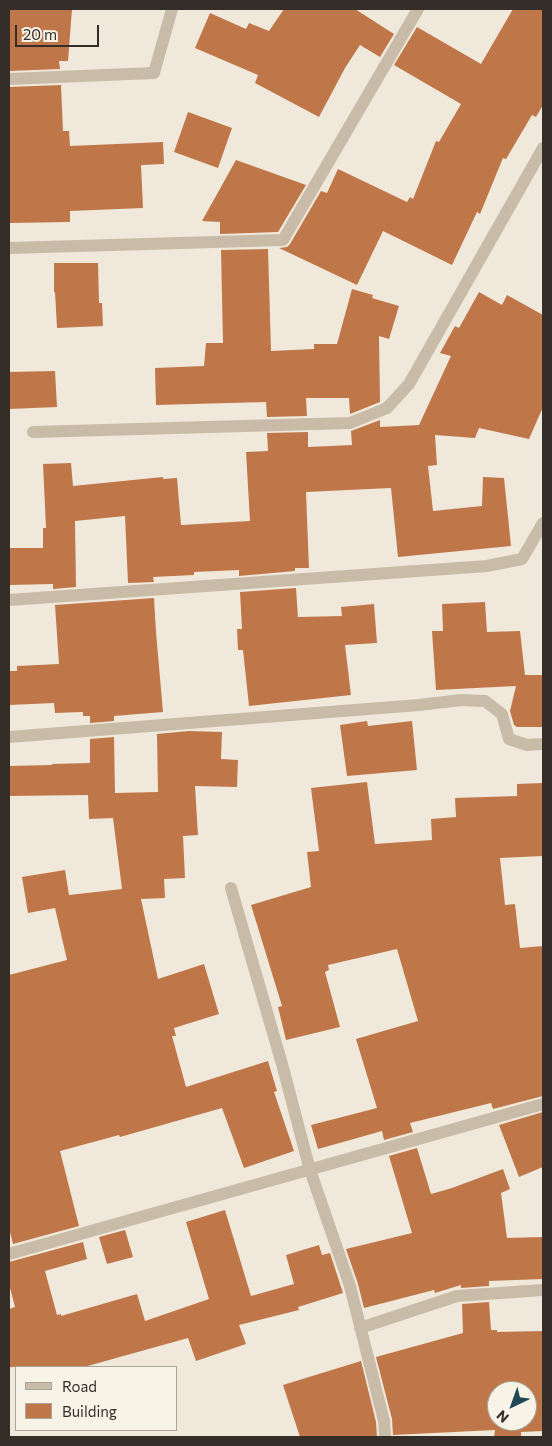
<!DOCTYPE html>
<style>
body{margin:0}
#map{position:relative;width:552px;height:1446px;overflow:hidden;background:#f0e9db;font-family:Commissioner,sans-serif}
canvas{display:block}
.frame{position:absolute;inset:0;border:10px solid #352e28;pointer-events:none}
.legend{position:absolute;left:15px;top:1366px;width:162px;height:65px;box-sizing:border-box;background:#f8f3e7;border:1px solid #aaa49b;margin:0;padding:6px 9px;list-style:none;font-size:15px;color:#352e28}
.legend li{display:flex;align-items:center;gap:10px;height:25px}
.legend b{width:25px;border:1px solid #aaa49b}
.north{position:absolute;left:487px;top:1381px;width:50px;height:50px;box-sizing:border-box;background:#f8f3e7;border:1px solid #aaa49b;border-radius:50%;rotate:222deg;font-size:14px;font-weight:700;line-height:20px;text-align:center;color:#352e28}
.north::after{content:'';display:block;margin:auto;width:18px;height:22px;background:#1f4954;clip-path:polygon(50% 0,100% 100%,50% 72%,0 100%)}
.scale{position:absolute;left:15px;top:25px;width:84px;height:22px;box-sizing:border-box;border:2px solid #352e28;border-top:0;padding-left:6px;font-size:15px;line-height:18px;white-space:nowrap;color:#352e28;-webkit-text-stroke:4px #f8f3e7;paint-order:stroke}
</style>
<div id="map">
<canvas width="552" height="1446"></canvas>
<div class="frame"></div>
<ul class="legend">
<li><b style="height:6px;background:#c8bba8"></b>Road</li>
<li><b style="height:14px;background:#bf774a"></b>Building</li>
</ul>
<div class="north">N</div>
<div class="scale">20 m</div>
</div>
<script>
const ctx = document.querySelector('canvas').getContext('2d');
ctx.lineJoin = 'round';
function fillPath(path, color) { ctx.fillStyle = color; ctx.fill(path, 'evenodd'); }
const poly = rows => new Path2D(rows.map(r => 'M' + r).join(''));
function strokePath(path, color, width, dash) { ctx.strokeStyle = color; ctx.lineWidth = width; ctx.lineCap = dash ? 'butt' : 'round'; ctx.setLineDash(dash || []); ctx.stroke(path); }
fillPath(poly([
 [9,9,72,9,68,61,59,61,60,69,9,71],
 [284,9,355,9,394,34,380,57,360,45,345,68,319,117,255,83,258,75,195,48,210,13,246,29,249,23,269,31],
 [513,9,543,9,543,105,536,117,532,115,506,159,503,158,480,214,477,212,452,265,383,231,357,285,279,248,287,247,290,244,321,191,327,193,338,169,407,202,410,197,413,199,436,141,439,142,461,104,394,65,417,27,481,64],
 [61,85,63,131,69,131,70,146,163,142,164,164,141,165,143,208,70,211,70,222,9,223,9,87],
 [188,112,232,128,218,168,174,152],
 [236,160,306,185,278,232,220,234,220,222,202,221],
 [268,249,271,351,314,349,314,344,337,344,352,289,373,295,372,298,399,306,389,339,379,336,380,402,350,414,349,398,306,398,307,416,267,417,266,402,156,405,155,368,204,366,206,343,223,343,221,250],
 [54,263,98,263,99,303,102,303,103,326,57,328,55,292,54,292],
 [479,292,502,305,507,295,543,315,543,407,529,439,479,428,475,438,435,435,437,465,428,466,433,511,482,506,483,477,504,478,511,546,398,557,391,488,306,492,309,568,295,568,295,571,239,576,239,570,194,572,194,575,153,577,154,582,128,583,125,516,75,521,76,587,53,589,53,584,9,585,9,548,43,548,43,528,46,528,43,464,71,463,73,486,163,477,163,479,177,478,181,525,250,521,246,452,268,451,267,433,308,432,308,447,352,445,351,431,380,420,380,427,419,425,451,356,440,353,455,326,459,328],
 [55,371,57,407,9,409,9,372],
 [296,588,298,617,342,616,341,607,374,604,377,643,345,645,351,695,249,706,243,650,238,650,237,629,242,629,240,592],
 [154,598,156,632,163,712,114,716,114,721,90,723,90,716,83,716,83,712,55,713,54,703,9,705,9,671,17,671,17,666,59,664,55,605],
 [485,602,487,632,520,631,525,675,543,675,543,727,517,727,514,725,510,711,516,686,436,690,432,631,443,631,442,604],
 [367,721,368,726,412,721,417,770,347,776,340,725],
 [189,731,222,732,221,759,238,760,237,787,195,786,198,835,183,836,185,878,164,879,165,898,141,899,158,979,204,964,219,1014,174,1028,176,1036,172,1036,186,1087,268,1061,277,1091,274,1092,294,1151,244,1168,222,1108,120,1137,119,1135,60,1151,79,1226,13,1244,9,1228,9,975,67,960,55,908,28,913,22,877,65,870,69,895,122,889,113,818,89,819,88,795,9,796,9,766,52,765,52,764,90,763,90,739,114,737,115,793,158,792,157,734],
 [367,782,375,844,432,840,431,819,456,817,455,798,517,796,517,784,543,783,543,856,500,858,505,905,515,904,520,948,543,946,543,1096,493,1109,491,1103,410,1123,413,1132,384,1140,382,1131,318,1149,311,1125,377,1108,356,1039,418,1021,397,949,328,965,329,970,325,972,340,1027,286,1040,278,1007,282,1006,251,905,311,887,307,852,319,851,311,788],
 [543,1112,543,1167,519,1177,499,1125],
 [417,1148,431,1194,452,1188,503,1169,510,1189,501,1193,507,1238,543,1237,543,1279,489,1281,489,1286,461,1288,461,1285,435,1293,434,1290,364,1308,358,1284,346,1249,412,1233,389,1156],
 [225,1210,251,1296,294,1284,286,1255,319,1245,322,1255,330,1253,343,1293,298,1307,299,1310,239,1325,246,1344,196,1361,188,1338,84,1367,9,1367,9,1309,15,1307,9,1284,9,1262,83,1242,87,1259,45,1271,57,1315,61,1314,61,1316,137,1294,145,1321,209,1299,186,1222],
 [125,1230,133,1257,107,1264,99,1237],
 [489,1302,491,1330,497,1330,497,1332,543,1331,543,1431,521,1432,521,1437,494,1437,495,1430,393,1435,392,1419,376,1357,463,1333,462,1304],
 [497,1391,527,1391,527,1421,497,1421],
 [361,1361,376,1422,377,1437,300,1437,283,1385]
]), '#bf774a');
strokePath(poly([
 [9,79,154,73,172,9],
 [9,248,283,240,418,9],
 [33,432,350,423,387,408,409,384,543,148],
 [9,600,487,566,522,559,543,523],
 [9,737,419,705,461,700,485,701,502,714,509,739,527,745,543,744],
 [231,888,282,1064,310,1170,350,1286,384,1421,385,1437],
 [9,1254,543,1104],
 [360,1328,457,1296,543,1290]
]), '#c8bba8', 12);
</script>
